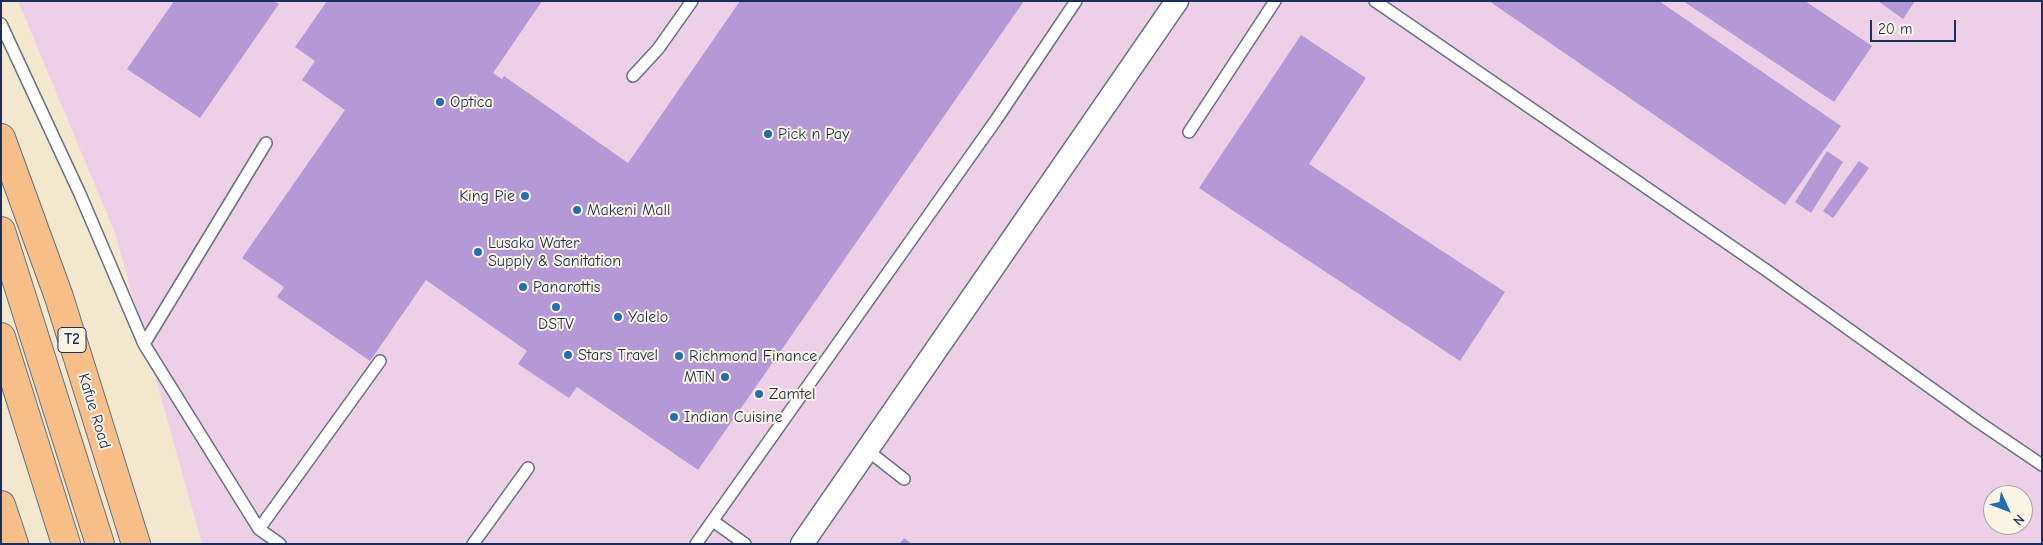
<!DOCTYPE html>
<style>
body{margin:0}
#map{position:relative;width:2043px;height:545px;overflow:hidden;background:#f3e8cd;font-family:"Comic Neue",sans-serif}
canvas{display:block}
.frame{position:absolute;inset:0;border:2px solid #1b2f5e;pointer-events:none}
.north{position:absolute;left:1983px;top:485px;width:50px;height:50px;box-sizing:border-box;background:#fcf5e5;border:1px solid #a2a6af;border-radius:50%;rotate:133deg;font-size:14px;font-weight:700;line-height:20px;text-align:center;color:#1b2f5e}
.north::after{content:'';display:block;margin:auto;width:18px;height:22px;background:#1f6fb2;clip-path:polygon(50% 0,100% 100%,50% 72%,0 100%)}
.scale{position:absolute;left:1870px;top:20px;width:86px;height:22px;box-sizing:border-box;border:2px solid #1b2f5e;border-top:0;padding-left:6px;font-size:15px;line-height:18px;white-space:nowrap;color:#1b2f5e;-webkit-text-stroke:4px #fcf5e5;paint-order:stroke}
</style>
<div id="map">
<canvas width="2043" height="545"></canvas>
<div class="frame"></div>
<div class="north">N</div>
<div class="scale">20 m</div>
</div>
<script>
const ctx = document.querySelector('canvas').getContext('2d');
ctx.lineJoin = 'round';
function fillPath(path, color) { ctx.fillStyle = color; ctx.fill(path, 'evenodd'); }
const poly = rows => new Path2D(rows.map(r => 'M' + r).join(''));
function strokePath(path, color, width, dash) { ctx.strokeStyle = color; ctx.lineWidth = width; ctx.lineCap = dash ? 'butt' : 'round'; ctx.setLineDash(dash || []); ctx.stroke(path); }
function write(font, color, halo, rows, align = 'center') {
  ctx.font = font + ' "Comic Neue",sans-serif'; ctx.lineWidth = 4; ctx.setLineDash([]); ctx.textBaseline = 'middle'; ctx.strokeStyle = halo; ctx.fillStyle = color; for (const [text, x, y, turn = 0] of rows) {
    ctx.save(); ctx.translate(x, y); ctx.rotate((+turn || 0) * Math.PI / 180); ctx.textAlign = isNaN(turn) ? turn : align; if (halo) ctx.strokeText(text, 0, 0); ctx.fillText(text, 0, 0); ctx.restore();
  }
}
fillPath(poly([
 [18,1,2042,1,2042,544,202,544,115,233],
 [1993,495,2023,495,2023,525,1993,525]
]), '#edd0e8');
fillPath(poly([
 [174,1,274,1,279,4,200,118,127,69],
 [327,1,542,1,493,73,502,79,504,76,628,163,740,1,1024,1,698,470,577,387,569,398,518,364,527,351,426,280,370,361,277,297,284,287,242,258,345,110,302,80,315,61,295,47],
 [1489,1,1659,1,1841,126,1785,205],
 [1683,1,1805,1,1872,46,1834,102],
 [1878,1,1915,1,1903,19],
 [1301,35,1366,78,1309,164,1505,292,1460,361,1199,188],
 [1827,151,1843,162,1811,213,1795,202],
 [1859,161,1869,168,1833,218,1823,211],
 [904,538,912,544,899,544]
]), '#b499d6');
const lane = poly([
 [1375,1,1766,270,1977,421,2042,465],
 [1,24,80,194,144,344],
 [633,76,658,49,692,1],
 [1189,132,1275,1],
 [266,143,144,344,259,529,280,544],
 [867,450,904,479],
 [713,521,745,544],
 [259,529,380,361],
 [473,544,528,468],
 [696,544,996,120,1076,1]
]);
const street = poly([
 [802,544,1177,1]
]);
const primary = poly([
 [1,138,59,297,136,544],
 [1,231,100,544],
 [1,337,66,544],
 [1,505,14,544]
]);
strokePath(lane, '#677085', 14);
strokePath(street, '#677085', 25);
strokePath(primary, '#677085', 30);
strokePath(lane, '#fff', 11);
strokePath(street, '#fff', 22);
strokePath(primary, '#f7be87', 28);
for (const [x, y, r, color] of [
 [440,102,5,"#1f6fb2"],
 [768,134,5,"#1f6fb2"],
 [525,196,5,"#1f6fb2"],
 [577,210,5,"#1f6fb2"],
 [478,252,5,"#1f6fb2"],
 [523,287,5,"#1f6fb2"],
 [556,307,5,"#1f6fb2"],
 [618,317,5,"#1f6fb2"],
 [568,355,5,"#1f6fb2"],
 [679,356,5,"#1f6fb2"],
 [725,377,5,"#1f6fb2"],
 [759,394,5,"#1f6fb2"],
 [674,417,5,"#1f6fb2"]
]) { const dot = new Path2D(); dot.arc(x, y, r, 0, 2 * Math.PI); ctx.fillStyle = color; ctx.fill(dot); strokePath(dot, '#fcf5e5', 2); }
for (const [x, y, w] of [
 [72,340,28]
]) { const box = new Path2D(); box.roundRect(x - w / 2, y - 12.5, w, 25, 4); ctx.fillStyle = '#fcf5e5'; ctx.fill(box); strokePath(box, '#1b2f5e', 1); }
write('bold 15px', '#1b2f5e', null, [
 ["T2",72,340]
]);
write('16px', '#1b2f5e', '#fcf5e5', [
 ["Optica",450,102],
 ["Pick n Pay",778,134],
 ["King Pie",515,196,"right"],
 ["Makeni Mall",587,210],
 ["Lusaka Water",488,243],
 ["Supply & Sanitation",488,261],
 ["Panarottis",533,287],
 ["Yalelo",628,317],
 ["DSTV",556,324,"center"],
 ["Stars Travel",578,355],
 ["Richmond Finance",689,356],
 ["MTN",715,377,"right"],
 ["Zamtel",769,394],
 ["Indian Cuisine",684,417]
], 'left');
write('16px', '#1b2f5e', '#fcf5e5', [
 ["Kafue Road",94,411,73]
]);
</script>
